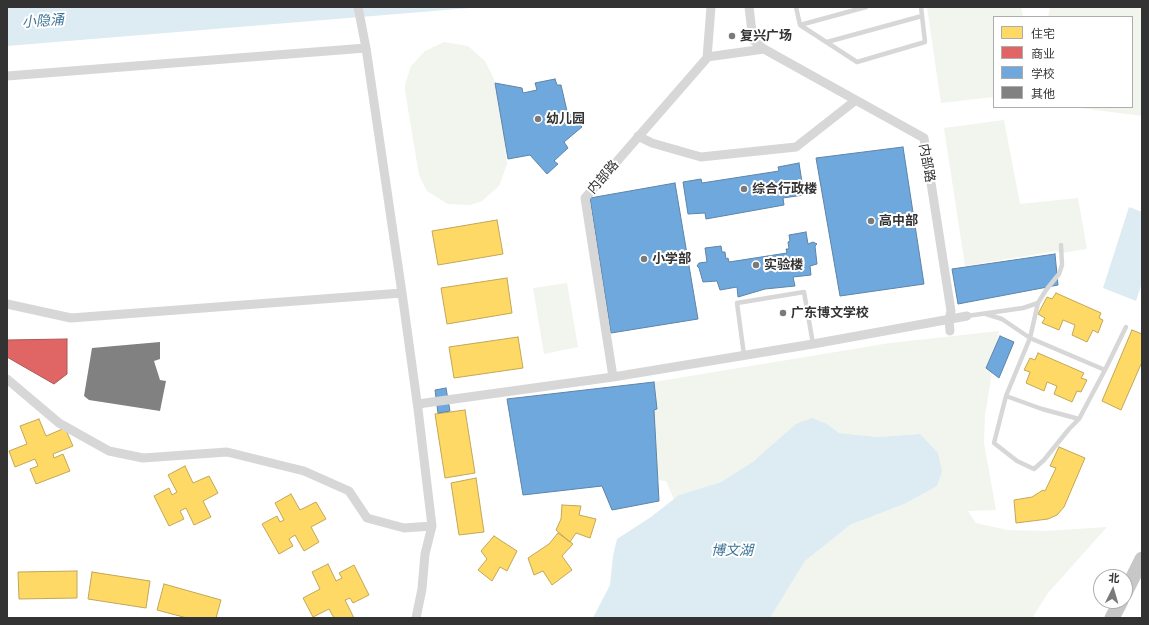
<!DOCTYPE html>
<meta charset="utf-8">
<style>
body{margin:0}
#map{position:relative;width:1149px;height:625px;overflow:hidden;background:#fff;font-family:Lato,"Noto Sans SC",sans-serif}
canvas{display:block}
.frame{position:absolute;inset:0;border:8px solid #333;pointer-events:none}
.legend{position:absolute;left:993px;top:16px;width:140px;height:92px;box-sizing:border-box;background:#fff;border:1px solid #adadad;margin:0;padding:5px 7px;list-style:none;font-size:12px;color:#333}
.legend li{display:flex;align-items:center;gap:8px;height:20px}
.legend b{width:20px;border:1px solid #adadad}
.north{position:absolute;left:1093px;top:569px;width:40px;height:40px;box-sizing:border-box;background:#fff;border:1px solid #adadad;border-radius:50%;rotate:5deg;font-size:11px;font-weight:700;line-height:16px;text-align:center;color:#333}
.north::after{content:'';display:block;margin:auto;width:14px;height:18px;background:#7a7a7a;clip-path:polygon(50% 0,100% 100%,50% 72%,0 100%)}
</style>
<div id="map">
<canvas width="1149" height="625"></canvas>
<div class="frame"></div>
<ul class="legend">
<li><b style="height:11px;background:#ffd966"></b>住宅</li>
<li><b style="height:11px;background:#e06666"></b>商业</li>
<li><b style="height:11px;background:#6fa8dc"></b>学校</li>
<li><b style="height:11px;background:#818181"></b>其他</li>
</ul>
<div class="north">北</div>
</div>
<script>
const ctx = document.querySelector('canvas').getContext('2d');
ctx.lineJoin = 'round';
function fillPath(path, color) { ctx.fillStyle = color; ctx.fill(path, 'evenodd'); }
const poly = rows => new Path2D(rows.map(r => 'M' + r).join(''));
function strokePath(path, color, width, dash) { ctx.strokeStyle = color; ctx.lineWidth = width; ctx.lineCap = dash ? 'butt' : 'round'; ctx.setLineDash(dash || []); ctx.stroke(path); }
function write(font, color, halo, rows, align = 'center') {
  ctx.font = font + ' Lato,"Noto Sans SC",sans-serif'; ctx.lineWidth = 4; ctx.setLineDash([]); ctx.textBaseline = 'middle'; ctx.strokeStyle = halo; ctx.fillStyle = color; for (const [text, x, y, turn = 0] of rows) {
    ctx.save(); ctx.translate(x, y); ctx.rotate((+turn || 0) * Math.PI / 180); ctx.textAlign = isNaN(turn) ? turn : align; if (halo) ctx.strokeText(text, 0, 0); ctx.fillText(text, 0, 0); ctx.restore();
  }
}
fillPath(poly([
 [927,7,1021,7,1023,17,994,17,994,97,941,103],
 [1050,7,1142,7,1142,116,1073,107,1132,107,1132,17,1048,17],
 [444,42,468,46,485,61,494,79,504,137,507,164,499,186,482,201,470,205,448,204,427,191,419,175,405,91,405,85,411,66,425,51],
 [1004,120,1020,204,1078,198,1087,249,1062,253,1056,251,965,266,944,128],
 [567,283,578,347,544,354,533,288],
 [999,331,985,415,984,443,996,510,968,511,976,523,1007,530,1046,531,1107,527,1048,593,1032,618,770,618,805,561,850,525,904,504,920,434,878,437,839,433,827,424,754,461,721,482,679,495,674,500,666,481,658,480,654,410,657,409,654,382,890,343]
]), '#f1f5ed');
fillPath(poly([
 [7,7,482,7,7,46],
 [1129,207,1142,212,1142,283,1136,301,1103,288],
 [812,418,827,424,839,433,878,437,920,434,938,453,942,471,937,486,904,504,850,525,805,561,770,618,593,618,610,585,613,556,617,539,651,517,679,495,721,482,754,461,796,424]
]), '#ddebf3');
const homes = poly([
 [497,220,503,254,438,265,432,231,497,220],
 [507,278,512,313,447,324,441,288,507,278],
 [1056,293,1101,313,1099,318,1103,320,1098,333,1093,330,1087,342,1072,335,1075,325,1063,320,1059,330,1042,323,1045,318,1038,314,1047,297,1052,299,1056,293],
 [1132,330,1142,334,1142,362,1121,410,1102,401,1132,330],
 [518,337,523,368,454,378,449,347,518,337],
 [1038,353,1084,373,1081,378,1087,380,1081,392,1077,391,1072,402,1054,394,1057,386,1047,382,1044,391,1026,383,1030,372,1024,370,1030,358,1035,360,1038,353],
 [465,410,475,473,445,478,435,414,465,410],
 [39,419,46,436,65,428,73,446,53,454,54,458,63,454,70,471,36,484,30,469,38,466,35,459,15,467,9,451,27,444,20,426,39,419],
 [1059,447,1085,458,1064,507,1057,515,1048,519,1016,523,1014,500,1032,497,1043,490,1045,491,1056,468,1050,466,1059,447],
 [185,466,193,483,209,476,218,493,203,501,211,517,194,525,186,508,180,511,184,519,169,526,154,496,169,488,172,495,177,492,168,475,185,466],
 [476,478,484,532,459,535,451,483,476,478],
 [291,494,300,510,316,502,326,519,311,527,319,542,304,551,295,535,289,539,293,546,279,554,262,524,277,516,280,522,284,520,275,503,291,494],
 [562,505,581,506,579,515,596,519,590,538,576,533,570,542,556,530,561,519,562,505],
 [558,533,573,544,562,556,572,570,552,585,543,571,534,575,528,558,549,544,558,533],
 [494,536,517,551,507,571,500,567,492,581,478,570,487,559,481,551,494,536],
 [328,564,336,581,342,578,339,573,354,565,369,595,353,603,350,598,345,600,354,618,334,618,329,609,313,617,303,598,320,589,312,572,328,564],
 [77,571,77,598,19,599,18,572,77,571],
 [92,572,150,581,146,608,88,599,92,572],
 [164,584,221,600,216,618,187,618,157,610,164,584]
]);
fillPath(homes, '#ffd966');
strokePath(homes, '#c2a757', 1);
const shops = poly([
 [67,339,67,374,54,384,7,357,7,340,67,339]
]);
fillPath(shops, '#e06666');
strokePath(shops, '#ac5757', 1);
const schools = poly([
 [555,79,557,85,561,85,567,111,582,127,564,142,568,148,554,161,558,164,547,174,530,155,508,159,495,83,522,88,523,93,537,90,535,83,555,79],
 [903,147,924,284,840,296,816,158,903,147],
 [799,163,804,195,783,198,784,205,706,219,705,213,688,214,683,182,701,179,702,183,779,171,778,167,799,163],
 [675,183,698,319,611,333,590,198,675,183],
 [806,232,808,244,813,242,817,244,815,246,817,264,810,266,811,275,793,277,795,286,765,289,738,297,737,287,720,290,717,281,703,282,699,268,697,266,699,263,707,262,705,248,721,246,722,252,725,252,726,259,728,258,729,262,787,253,786,249,789,249,788,242,790,241,789,235,806,232],
 [1055,254,1058,285,958,304,952,269,1055,254],
 [1000,336,1014,342,999,378,986,368,1000,336],
 [654,382,657,409,654,410,659,501,612,510,602,486,523,495,507,399,654,382],
 [446,388,450,411,438,413,435,390,446,388]
]);
fillPath(schools, '#6fa8dc');
strokePath(schools, '#5d85a9', 1);
fillPath(poly([
 [160,342,160,359,154,361,160,380,166,381,160,411,89,400,84,396,92,348]
]), '#818181');
strokePath(poly([
 [796,7,800,25,857,62,925,42,921,7],
 [800,25,866,7],
 [827,42,922,16],
 [1038,303,1046,290,1059,274,1062,265,1061,245],
 [986,314,1002,319,1030,338,1006,396,994,443,1017,461,1034,469,1044,460,1069,429,1079,419],
 [967,316,1023,308,1038,303,1030,338,1105,370,1079,419,1042,409,1006,396],
 [744,355,737,303,804,292,813,344],
 [1105,370,1126,327]
]), '#d7d7d7', 4.5);
strokePath(poly([
 [358,7,366,48,402,293,418,409,432,526,425,554,422,589,416,618],
 [711,7,707,58,585,198,613,377,813,344,967,316],
 [749,7,753,40,764,49,924,138,951,311,949,320,950,331],
 [707,57,764,49],
 [7,76,366,48],
 [638,136,652,143,701,157,796,147,856,100],
 [7,304,71,318,402,293],
 [7,379,59,423,109,451,143,458,227,452,304,471,349,491,367,518,404,528,432,526],
 [418,404,613,377]
]), '#d7d7d7', 9);
strokePath(poly([
 [1125,593,1142,559],
 [1112,618,1121,601]
]), '#c7c7c7', 15);
for (const [x, y, r, color] of [
 [732,36,4,"#7a7a7a"],
 [538,119,4,"#7a7a7a"],
 [744,189,4,"#7a7a7a"],
 [871,221,4,"#7a7a7a"],
 [644,259,4,"#7a7a7a"],
 [756,265,4,"#7a7a7a"],
 [783,313,4,"#7a7a7a"]
]) { const dot = new Path2D(); dot.arc(x, y, r, 0, 2 * Math.PI); ctx.fillStyle = color; ctx.fill(dot); strokePath(dot, '#fff', 1.5); }
write('bold 13px', '#333', '#fff', [
 ["复兴广场",740,36],
 ["幼儿园",546,119],
 ["综合行政楼",752,189],
 ["高中部",879,221],
 ["小学部",652,259],
 ["实验楼",764,265],
 ["广东博文学校",791,313]
], 'left');
write('13px', '#333', '#fff', [
 ["内部路",927,163,80],
 ["内部路",603,177,-49]
]);
write('italic 14px', '#3f7597', '#fff', [
 ["小隐涌",43,21,-4],
 ["博文湖",732,550]
]);
</script>
